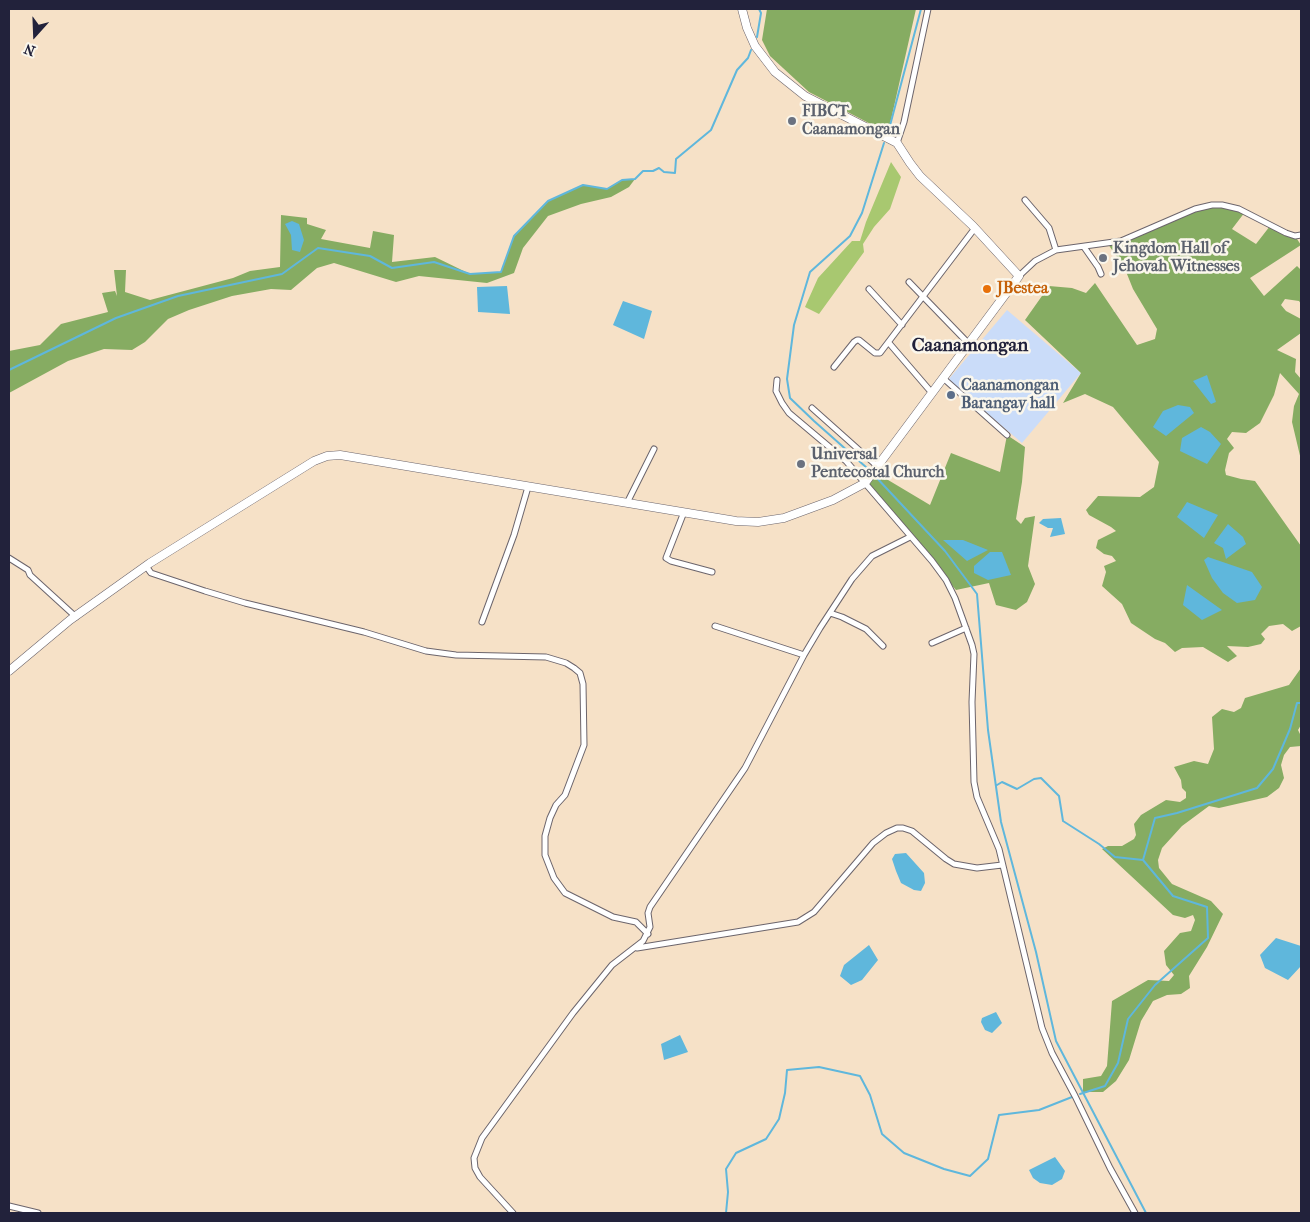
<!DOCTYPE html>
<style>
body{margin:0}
#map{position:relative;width:1310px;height:1222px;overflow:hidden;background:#f6e1c7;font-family:"IM FELL French Canon",serif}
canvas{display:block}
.frame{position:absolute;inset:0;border:10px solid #22223b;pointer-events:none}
.north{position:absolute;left:10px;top:10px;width:50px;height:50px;-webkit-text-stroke:4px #fbf7ec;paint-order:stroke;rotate:200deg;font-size:14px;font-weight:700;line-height:20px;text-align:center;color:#22223b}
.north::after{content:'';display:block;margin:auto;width:18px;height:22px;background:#22223b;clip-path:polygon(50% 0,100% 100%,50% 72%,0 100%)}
</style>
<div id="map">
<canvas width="1310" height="1222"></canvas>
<div class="frame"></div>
<div class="north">N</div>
</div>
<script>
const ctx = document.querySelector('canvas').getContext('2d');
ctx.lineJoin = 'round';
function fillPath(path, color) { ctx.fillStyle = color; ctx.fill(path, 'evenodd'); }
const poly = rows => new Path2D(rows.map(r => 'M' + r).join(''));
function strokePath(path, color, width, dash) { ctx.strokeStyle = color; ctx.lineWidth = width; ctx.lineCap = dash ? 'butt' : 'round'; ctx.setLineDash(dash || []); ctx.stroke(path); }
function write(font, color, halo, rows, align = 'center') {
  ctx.font = font + ' "IM FELL French Canon",serif'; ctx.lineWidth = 5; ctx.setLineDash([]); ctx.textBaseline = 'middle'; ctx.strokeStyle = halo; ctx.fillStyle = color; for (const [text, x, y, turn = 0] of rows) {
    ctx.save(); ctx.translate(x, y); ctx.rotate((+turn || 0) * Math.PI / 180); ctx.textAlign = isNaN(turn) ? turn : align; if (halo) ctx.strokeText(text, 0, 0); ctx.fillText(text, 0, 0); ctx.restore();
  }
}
fillPath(poly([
 [1007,310,1081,373,1022,443,948,380]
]), '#cadcf9');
fillPath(poly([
 [891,162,901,177,890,209,874,227,863,244,864,252,819,314,805,307,818,278,852,241,860,241,866,222]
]), '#a8c870');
fillPath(poly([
 [767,9,916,9,888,133,809,92,770,56,762,40],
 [635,179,629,187,611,197,581,204,548,216,523,248,514,273,487,283,419,276,396,282,334,263,317,268,291,290,271,289,232,296,189,310,168,319,145,342,132,350,104,349,68,361,9,393,9,351,40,345,61,324,108,312,102,293,115,291,117,296,114,270,126,270,125,292,150,300,233,278,250,271,280,267,281,215,307,218,307,224,326,230,321,239,370,248,373,231,394,235,392,262,435,257,470,274,501,272,514,236,548,201,583,185,607,189,622,180],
 [1216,205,1245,212,1232,229,1256,244,1270,226,1295,236,1301,245,1250,278,1264,296,1297,266,1301,270,1301,304,1299,301,1285,299,1281,305,1286,311,1301,319,1301,333,1277,350,1296,359,1295,372,1301,379,1301,460,1292,422,1294,406,1299,394,1280,373,1274,395,1260,423,1246,433,1232,432,1227,439,1234,448,1229,453,1225,470,1226,475,1241,479,1255,481,1301,546,1301,626,1292,631,1283,624,1269,626,1261,634,1265,639,1261,644,1248,647,1227,646,1237,656,1228,662,1203,647,1182,648,1175,652,1165,643,1155,639,1131,623,1122,604,1102,586,1106,572,1104,566,1116,561,1112,556,1104,554,1096,548,1098,540,1116,531,1111,527,1089,515,1086,510,1098,496,1140,497,1154,487,1159,462,1113,407,1085,394,1063,403,1081,373,1025,320,1049,286,1072,288,1086,293,1095,283,1137,345,1155,339,1157,329,1133,289,1125,269,1108,244,1195,209],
 [1007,435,1025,447,1022,482,1016,519,1021,524,1025,518,1035,516,1028,566,1035,584,1027,602,1016,610,996,605,989,583,956,590,865,483,873,471,930,505,951,453,1000,472],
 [1301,668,1301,725,1298,730,1301,736,1301,746,1290,747,1284,755,1281,765,1284,778,1279,788,1267,797,1219,808,1209,806,1182,826,1162,848,1158,860,1159,868,1172,884,1211,901,1223,914,1207,947,1189,976,1190,988,1181,994,1167,995,1153,1001,1141,1021,1129,1060,1116,1081,1103,1092,1083,1092,1083,1079,1101,1076,1107,1066,1112,1001,1148,980,1169,981,1174,975,1166,965,1164,951,1180,933,1191,931,1195,920,1193,915,1185,918,1173,915,1102,849,1108,846,1122,846,1134,839,1136,835,1134,824,1141,815,1166,800,1180,802,1186,798,1186,792,1182,788,1181,780,1174,767,1194,761,1208,764,1214,749,1212,717,1222,709,1234,712,1241,708,1245,698,1289,685]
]), '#86ac62');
fillPath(poly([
 [292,221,299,224,304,240,300,252,292,250,291,235,285,224],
 [507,286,510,314,478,312,477,287],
 [623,301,652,311,644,339,613,325],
 [1207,375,1216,402,1211,404,1193,381],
 [1178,405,1190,407,1194,413,1166,436,1153,427,1163,411],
 [1201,427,1210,432,1221,444,1207,464,1180,451,1182,438],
 [1187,502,1218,515,1204,538,1177,517],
 [1061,518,1065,534,1050,537,1053,528,1048,528,1039,523,1043,519],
 [1228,524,1243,537,1246,544,1226,559,1223,548,1214,543],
 [943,540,963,540,988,550,967,561],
 [990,552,1002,552,1011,575,988,580,974,573,974,566],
 [1208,557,1252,572,1262,587,1255,600,1237,603,1223,593,1212,578,1204,560],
 [1187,585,1222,610,1202,620,1183,605],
 [906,853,924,873,925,883,921,891,914,890,901,883,896,871,892,859,895,854],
 [1276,938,1301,946,1301,966,1288,980,1265,968,1260,955],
 [869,945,878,960,862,980,851,985,840,976,844,965],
 [996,1012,1002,1023,992,1033,985,1030,981,1022,982,1018],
 [680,1035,688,1052,664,1060,661,1044],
 [1055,1157,1065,1171,1062,1179,1052,1185,1040,1183,1033,1178,1029,1170]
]), '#5fb7dc');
strokePath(poly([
 [757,37,761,13,759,9],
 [888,133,921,9],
 [9,370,116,318,178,296,282,274,318,248,370,256,392,268,434,262,470,274,501,272,514,236,548,201,583,185,607,189,622,180,635,179,643,171,653,171,659,168,664,172,675,173,676,159,711,130,737,70,748,58,751,50],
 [867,468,814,421,790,398,787,379,794,325,810,272,850,236,862,213,884,143],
 [875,476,945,551,977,594,988,730,1001,822,1036,952,1056,1041,1146,1213],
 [997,785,1002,782,1017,789,1034,779,1041,778,1059,796,1063,821,1099,844,1115,857,1143,860],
 [1080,1094,1105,1086,1118,1063,1128,1019,1155,985,1208,938,1207,907,1173,896,1143,860,1155,818,1177,813,1257,788,1273,769,1290,729,1297,703,1301,703],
 [726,1213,728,1192,726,1169,736,1153,766,1139,779,1119,785,1093,787,1070,819,1067,860,1076,870,1095,882,1134,904,1153,944,1169,970,1176,988,1159,999,1115,1039,1110,1072,1097]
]), '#5fb7dc', 2);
const street = poly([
 [897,143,904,122,928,9],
 [1025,200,1049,228,1056,250],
 [1084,247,1098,267,1101,274],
 [1019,276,1035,261,1056,250,1121,241,1195,209,1212,205,1222,205,1239,209,1286,233,1295,236,1301,235],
 [909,282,969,344],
 [869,289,902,325],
 [889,343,932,393],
 [834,367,854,342,857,340,859,340,875,353,880,353,975,228],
 [943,378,1007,435],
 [777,380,776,391,782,403,789,413,846,461,932,561,946,580,955,598,972,645,974,654,972,702,974,782,977,797,999,849,1042,1028,1052,1053,1075,1096,1110,1168,1135,1213],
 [812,408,877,466],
 [627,503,654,449],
 [684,512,666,558,671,561,712,572],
 [9,558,28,570,30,575,76,617],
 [146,566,151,573,205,591,245,603,364,632,426,651,456,655,546,657,566,663,574,668,580,673,583,684,584,745,565,795,556,805,550,818,545,836,545,855,554,878,565,893,613,917,636,922,648,934],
 [830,613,842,617,866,629,883,646],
 [482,622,514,535,528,487],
 [715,626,804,655],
 [932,643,966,628],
 [637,948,798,922,814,912,873,843,886,833,897,828,903,828,912,831,946,859,954,864,977,868,1002,865],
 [9,1206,38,1213],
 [513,1213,480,1177,475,1168,474,1158,482,1138,573,1013,612,965,643,941,650,927,648,913,650,907,745,768,804,655,820,628,852,579,872,556,910,537]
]);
const secondary = poly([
 [9,671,70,620,150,563,314,461,327,456,340,455,736,521,758,522,784,518,833,500,865,483,1019,276,973,226,920,176,910,163,897,143,805,96,775,72,755,46,747,28,742,9]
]);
strokePath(street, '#6c656c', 7);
strokePath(secondary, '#6c656c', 9);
strokePath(street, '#fff', 5);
strokePath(secondary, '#fff', 8);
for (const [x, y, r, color] of [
 [792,121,5,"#6b7280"],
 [1103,258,5,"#6b7280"],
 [987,289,5,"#e8710a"],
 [951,395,5,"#5c6f8a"],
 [801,464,5,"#6b7280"]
]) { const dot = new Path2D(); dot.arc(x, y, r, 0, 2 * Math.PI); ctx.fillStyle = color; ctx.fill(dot); strokePath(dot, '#fbf7ec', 2); }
write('bold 16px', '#5b616d', '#fbf7ec', [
 ["FIBCT",802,112],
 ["Caanamongan",802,130],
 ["Kingdom Hall of",1113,249],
 ["Jehovah Witnesses",1113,267],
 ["Universal",811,455],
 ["Pentecostal Church",811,473]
], 'left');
write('bold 16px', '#c56008', '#fbf7ec', [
 ["JBestea",997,289]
], 'left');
write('bold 16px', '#4e5e75', '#fbf7ec', [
 ["Caanamongan",961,386],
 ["Barangay hall",961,404]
], 'left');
write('bold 19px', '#22223b', '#fbf7ec', [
 ["Caanamongan",970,346]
]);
</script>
